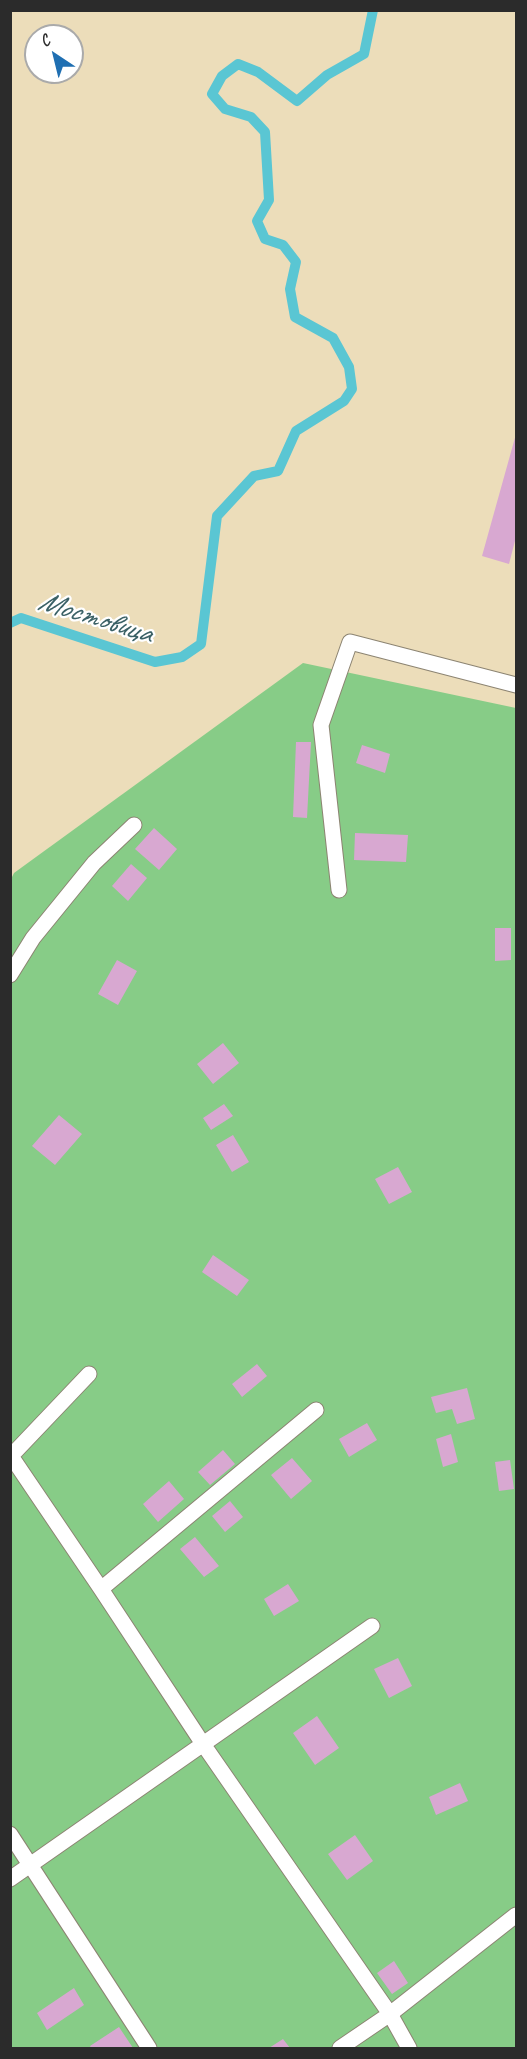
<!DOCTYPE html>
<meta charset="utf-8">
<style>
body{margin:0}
#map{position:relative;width:527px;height:2059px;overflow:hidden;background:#ecddba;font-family:Caveat,sans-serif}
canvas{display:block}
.frame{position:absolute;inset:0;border:12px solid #2b2b2b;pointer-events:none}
.north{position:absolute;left:24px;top:24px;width:60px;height:60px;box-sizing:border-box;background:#fff;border:2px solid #aaa;border-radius:50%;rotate:325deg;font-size:16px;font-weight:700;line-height:24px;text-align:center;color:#2b2b2b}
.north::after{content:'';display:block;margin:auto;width:21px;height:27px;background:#1f6fb2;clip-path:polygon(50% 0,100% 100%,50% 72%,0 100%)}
</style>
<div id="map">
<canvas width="527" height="2059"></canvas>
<div class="frame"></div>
<div class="north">С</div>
</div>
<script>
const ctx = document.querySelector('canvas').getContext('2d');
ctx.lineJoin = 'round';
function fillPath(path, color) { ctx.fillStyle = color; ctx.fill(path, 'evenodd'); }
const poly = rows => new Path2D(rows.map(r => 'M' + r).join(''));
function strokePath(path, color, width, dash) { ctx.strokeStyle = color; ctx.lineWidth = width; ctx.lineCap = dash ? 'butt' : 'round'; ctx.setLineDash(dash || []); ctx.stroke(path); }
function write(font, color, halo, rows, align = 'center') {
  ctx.font = font + ' Caveat,sans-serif'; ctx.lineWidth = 4.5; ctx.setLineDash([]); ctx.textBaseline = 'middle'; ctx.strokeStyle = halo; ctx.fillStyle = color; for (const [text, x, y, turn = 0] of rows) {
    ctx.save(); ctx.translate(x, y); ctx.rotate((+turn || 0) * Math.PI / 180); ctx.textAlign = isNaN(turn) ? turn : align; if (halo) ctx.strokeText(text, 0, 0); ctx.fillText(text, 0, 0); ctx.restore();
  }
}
fillPath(poly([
 [303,663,516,708,516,2048,11,2048,11,879,14,873]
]), '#87cc87');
strokePath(poly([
 [10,623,21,618,155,662,182,657,201,644,217,516,254,476,278,471,296,431,344,401,352,389,349,367,333,338,295,317,290,289,296,262,283,245,265,239,257,221,269,200,265,132,251,117,225,109,212,94,222,76,238,64,258,72,297,101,327,75,364,54,373,10]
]), '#5ac6d3', 10);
fillPath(poly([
 [516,434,516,537,509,564,482,556],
 [296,742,311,742,307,818,293,817],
 [362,745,390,754,385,773,356,763],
 [154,828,177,849,159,870,135,849],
 [355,833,408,835,406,862,354,860],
 [131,864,147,878,128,901,112,886],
 [495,928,511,928,511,960,495,961],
 [117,960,137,971,118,1005,98,994],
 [223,1043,239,1063,213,1084,197,1064],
 [224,1104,233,1116,211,1130,203,1118],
 [59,1115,82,1134,55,1165,32,1146],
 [233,1135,249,1162,232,1172,216,1145],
 [398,1167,412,1192,389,1204,375,1179],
 [213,1255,249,1280,237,1296,202,1272],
 [257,1364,267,1376,242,1397,232,1384],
 [467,1388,475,1419,457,1424,452,1409,436,1413,431,1397],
 [367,1423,377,1440,349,1457,339,1439],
 [451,1434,458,1462,443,1467,436,1439],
 [223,1450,235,1464,210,1485,198,1472],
 [292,1458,312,1481,291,1499,271,1475],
 [510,1460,514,1489,499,1491,495,1462],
 [169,1481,184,1499,158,1522,143,1504],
 [230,1501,243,1517,225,1532,212,1516],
 [195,1537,219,1566,204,1577,180,1549],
 [288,1584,299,1601,274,1616,264,1599],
 [398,1658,412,1686,389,1698,374,1669],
 [317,1716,339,1748,315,1765,293,1733],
 [460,1783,468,1801,436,1815,429,1797],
 [355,1835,373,1861,347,1880,328,1854],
 [394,1961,408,1983,392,1994,377,1973],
 [74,1988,84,2005,47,2030,37,2013],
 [119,2027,133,2048,91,2048,90,2046],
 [283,2039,290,2048,269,2048]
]), '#d8a8d1');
const service = poly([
 [339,890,321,725,350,642,516,685],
 [10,975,33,938,94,863,134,825],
 [89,1374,11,1456,101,1589,203,1744,390,2014,340,2048],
 [101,1589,316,1410],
 [10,1834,149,2048],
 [10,1879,372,1626],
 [409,2048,390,2014,516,1915]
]);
strokePath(service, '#8c8472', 17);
strokePath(service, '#fff', 15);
write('italic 30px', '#3b6166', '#fff', [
 ["Мостовица",95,618,17]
]);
</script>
